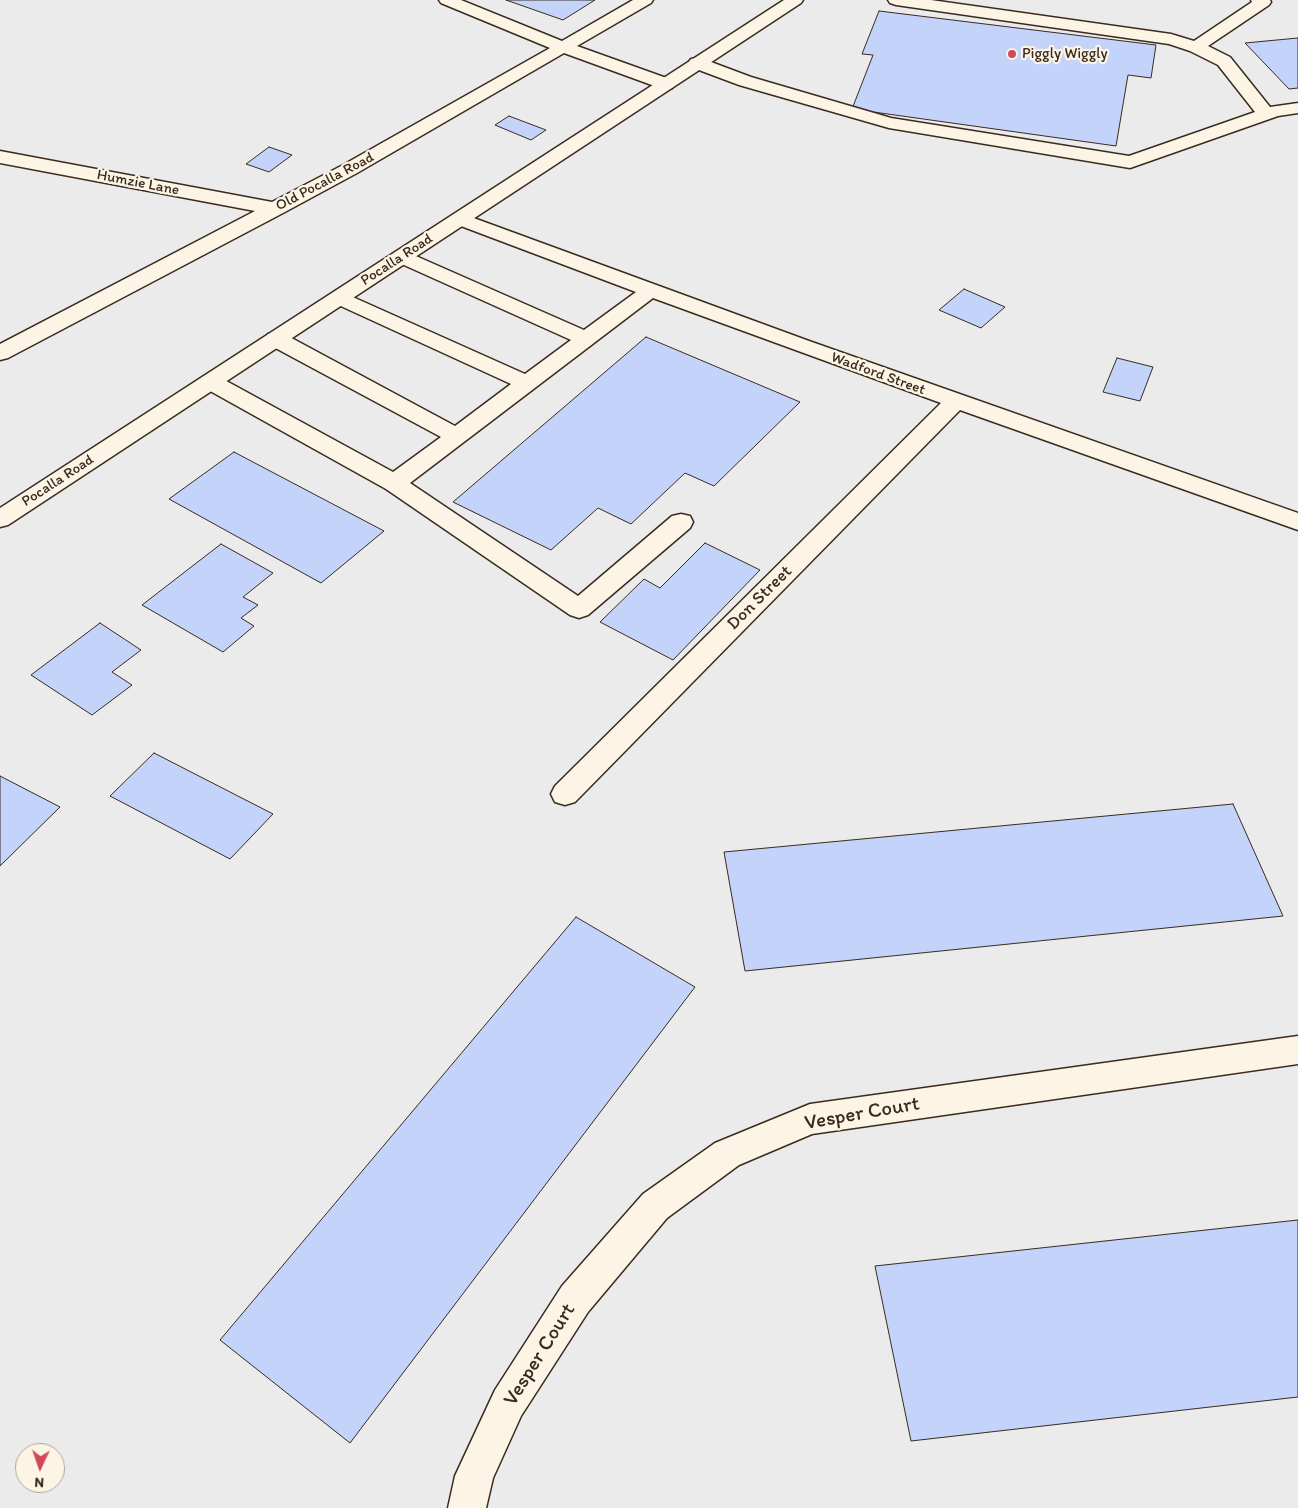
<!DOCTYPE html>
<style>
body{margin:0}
#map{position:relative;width:1298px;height:1508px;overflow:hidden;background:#ebebeb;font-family:Itim,sans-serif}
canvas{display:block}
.north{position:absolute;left:15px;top:1443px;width:50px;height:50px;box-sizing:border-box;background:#fcf5e5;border:1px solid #afa495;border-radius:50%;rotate:183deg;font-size:14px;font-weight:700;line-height:20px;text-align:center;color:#3b2a1e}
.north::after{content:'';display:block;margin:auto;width:18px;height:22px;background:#d1495b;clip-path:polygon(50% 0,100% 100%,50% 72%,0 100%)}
</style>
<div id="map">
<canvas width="1298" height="1508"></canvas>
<div class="north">N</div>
</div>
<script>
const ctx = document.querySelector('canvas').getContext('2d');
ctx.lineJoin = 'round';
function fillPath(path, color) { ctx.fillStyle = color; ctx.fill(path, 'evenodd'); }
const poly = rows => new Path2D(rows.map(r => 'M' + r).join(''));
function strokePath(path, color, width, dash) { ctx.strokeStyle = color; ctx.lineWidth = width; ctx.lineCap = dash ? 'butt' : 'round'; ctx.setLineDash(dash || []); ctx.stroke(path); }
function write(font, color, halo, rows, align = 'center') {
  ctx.font = font + ' Itim,sans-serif'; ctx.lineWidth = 4.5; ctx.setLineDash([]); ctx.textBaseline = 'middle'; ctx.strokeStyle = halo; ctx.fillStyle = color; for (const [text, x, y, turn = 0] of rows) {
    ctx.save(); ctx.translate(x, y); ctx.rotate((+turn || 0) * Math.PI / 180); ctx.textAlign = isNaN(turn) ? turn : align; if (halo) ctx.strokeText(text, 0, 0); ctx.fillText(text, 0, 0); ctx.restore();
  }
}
const building = poly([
 [506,0,595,0,563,20,506,0],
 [879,11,1156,45,1151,78,1128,75,1116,146,852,109,873,55,862,54,879,11],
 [1298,38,1298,88,1289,89,1245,43,1298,38],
 [509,116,546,130,531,140,495,125,509,116],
 [269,147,292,155,269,172,246,164,269,147],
 [964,289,1005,307,981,328,939,310,964,289],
 [646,337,800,402,714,486,685,473,631,524,598,508,551,550,453,502,646,337],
 [1117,358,1153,367,1140,401,1103,392,1117,358],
 [234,452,384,531,321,583,169,499,234,452],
 [705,543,760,570,673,660,600,622,644,579,660,588,705,543],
 [221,544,273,573,243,597,258,605,241,618,254,626,223,652,142,605,221,544],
 [100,623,141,650,112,672,132,685,92,715,31,675,100,623],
 [154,753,273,814,230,859,110,796,154,753],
 [0,776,60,807,0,866,0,776],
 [1233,804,1283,916,745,971,724,852,1233,804],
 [576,917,695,987,350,1443,220,1340,576,917],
 [1298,1220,1298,1397,911,1441,875,1266,1298,1220]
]);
fillPath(building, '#c4d3fa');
strokePath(building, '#3b2a1e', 1);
const minor = poly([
 [439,0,461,0,562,41,633,0,653,0,651,3,577,46,672,80,675,84,672,88,666,89,660,88,564,53,357,173,283,213,8,358,0,360,0,344,255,211,0,163,0,151,272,202,343,165,550,48,441,3,439,0],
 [888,0,931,0,1171,34,1194,41,1252,2,1251,0,1270,0,1271,2,1269,5,1208,46,1230,57,1270,107,1298,103,1298,113,1278,116,1130,168,889,128,739,85,691,67,688,63,691,59,697,58,703,59,751,77,891,118,1129,156,1255,112,1218,65,1190,51,1169,44,896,5,890,3,888,0],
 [460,213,809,341,1298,513,1298,530,960,410,575,802,565,805,555,802,551,794,555,786,941,403,653,298,410,483,578,596,672,516,681,514,690,516,693,522,690,528,588,615,579,618,570,615,386,489,203,387,200,382,203,377,211,375,219,377,393,472,441,437,268,344,265,339,268,334,276,333,284,334,455,426,511,384,332,302,329,298,332,294,339,292,346,294,525,374,571,340,395,261,392,257,395,253,402,251,409,253,584,330,636,292,453,223,450,219,453,215,460,213],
 [1298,1036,1298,1064,812,1134,739,1165,667,1218,588,1312,521,1416,493,1478,486,1508,448,1508,455,1476,495,1390,562,1286,643,1194,715,1143,810,1104,1298,1036]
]);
const major = poly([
 [784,0,803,0,801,3,8,525,0,527,0,508,784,0]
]);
strokePath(minor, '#3b2a1e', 3);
strokePath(major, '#3b2a1e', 3);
fillPath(minor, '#fcf5e5');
fillPath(major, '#fcf5e5');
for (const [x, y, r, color] of [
 [1012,54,5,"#d1495b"]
]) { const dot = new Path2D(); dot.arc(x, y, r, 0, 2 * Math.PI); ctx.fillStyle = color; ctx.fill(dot); strokePath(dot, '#fcf5e5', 2); }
write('15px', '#3b2a1e', '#fcf5e5', [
 ["Piggly Wiggly",1022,54]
], 'left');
write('15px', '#3b2a1e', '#fcf5e5', [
 ["Old Pocalla Road",325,182,-28],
 ["Humzie Lane",138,183,11],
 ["Pocalla Road",397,260,-33],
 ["Wadford Street",878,374,20],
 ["Pocalla Road",58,481,-33]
]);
write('18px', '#3b2a1e', '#fcf5e5', [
 ["Don Street",760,598,-45]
]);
write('21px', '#3b2a1e', '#fcf5e5', [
 ["Vesper Court",862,1114,-10],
 ["Vesper Court",540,1355,-58]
]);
</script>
